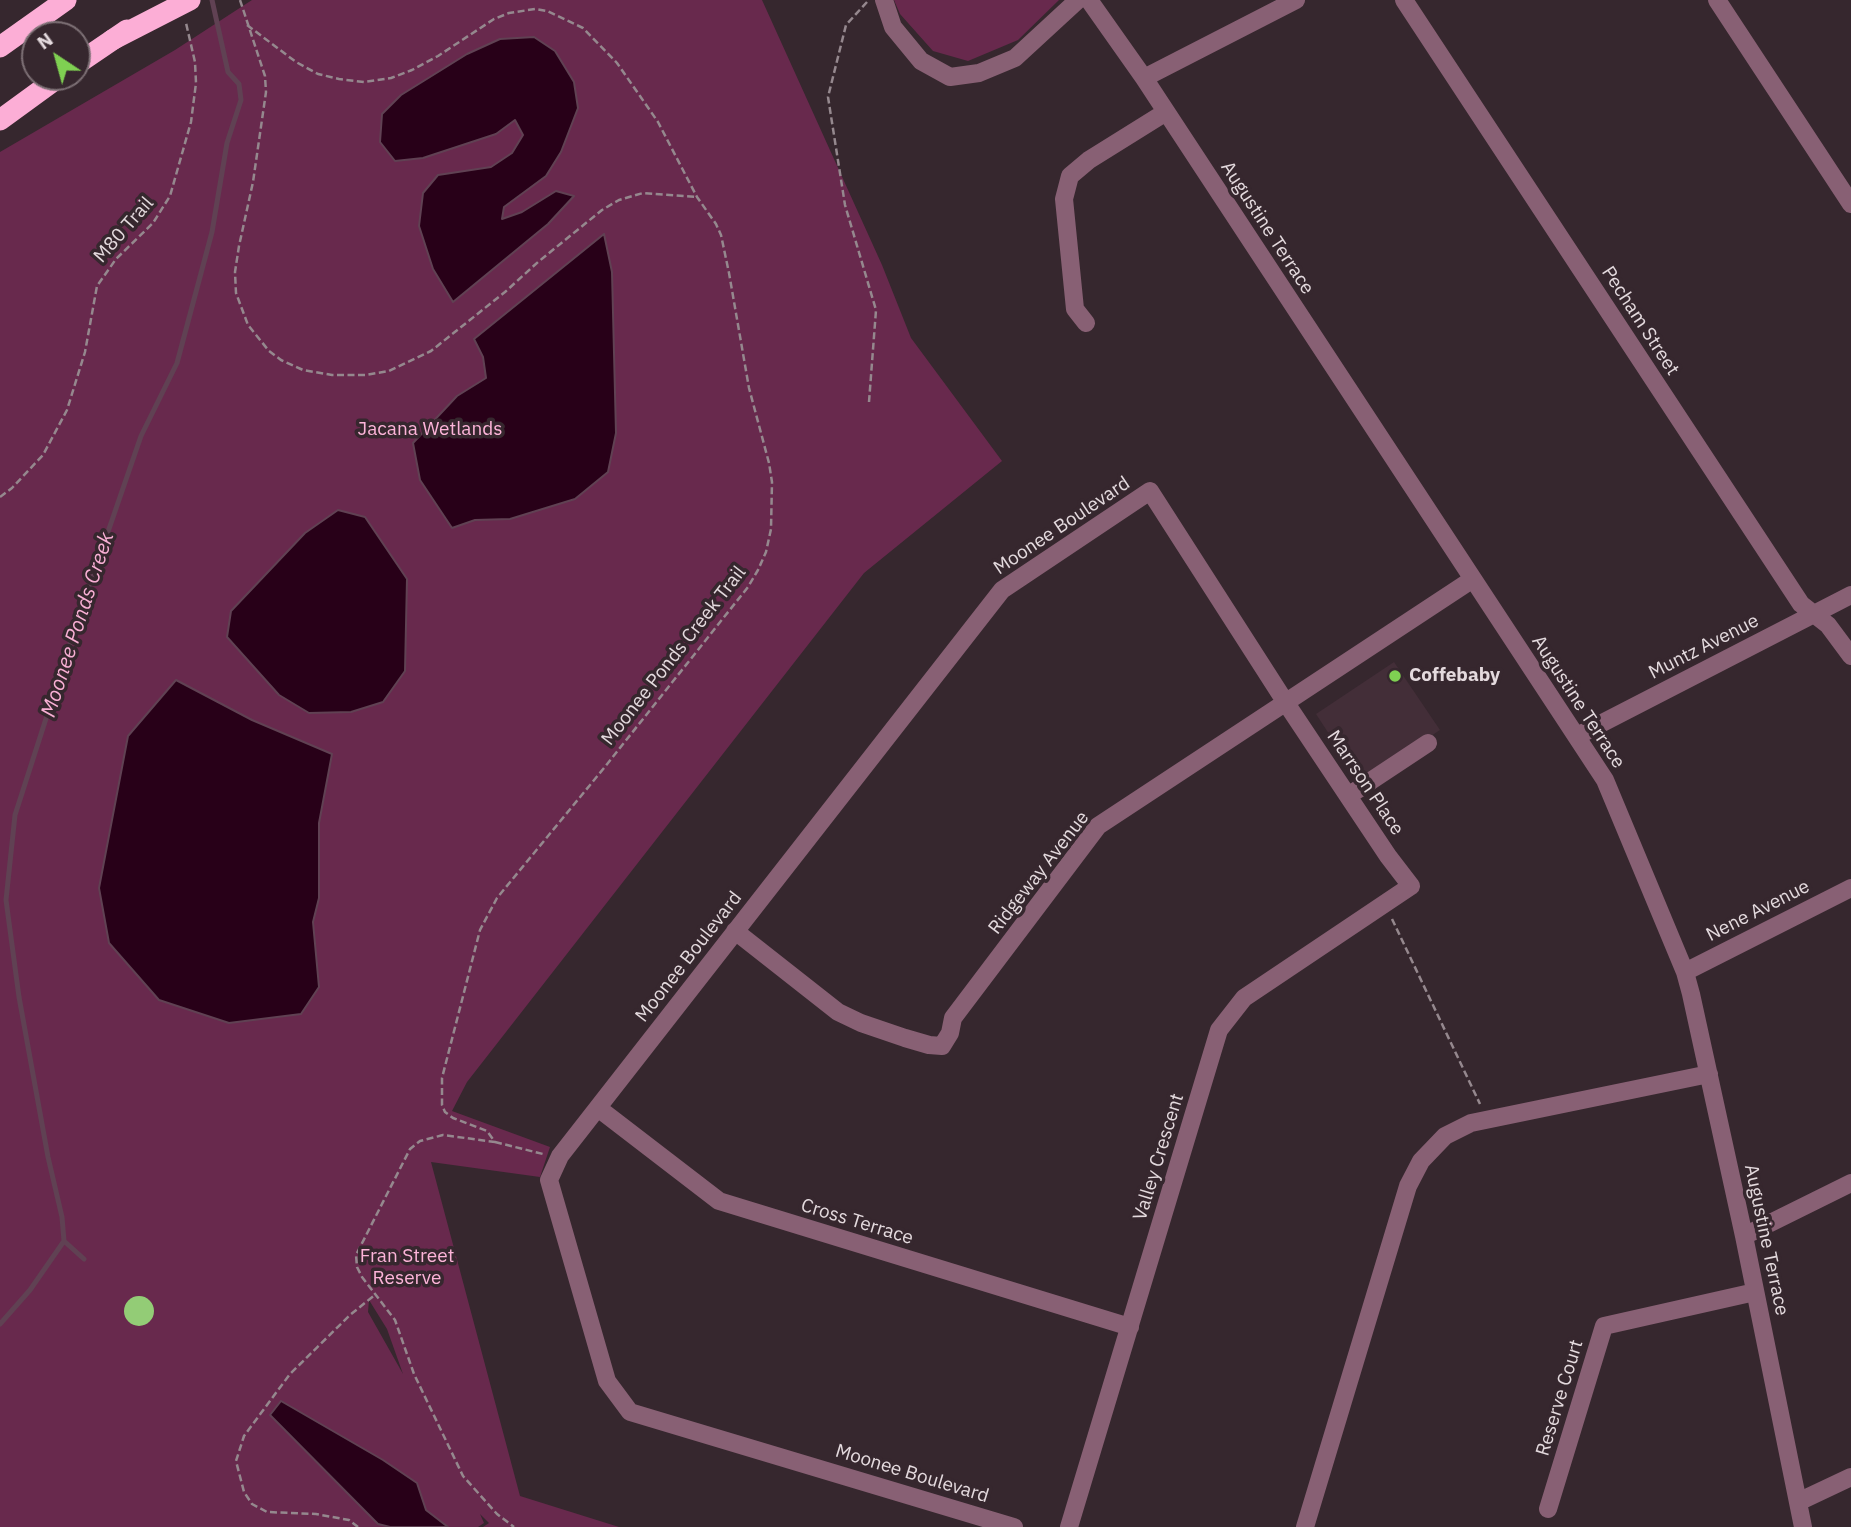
<!DOCTYPE html>
<style>
body{margin:0}
#map{position:relative;width:1851px;height:1527px;overflow:hidden;background:#36272e;font-family:"IBM Plex Sans",sans-serif}
canvas{display:block}
.north{position:absolute;left:21px;top:21px;width:70px;height:70px;box-sizing:border-box;background:#36272e;border:2px solid #7c6f74;border-radius:50%;rotate:324deg;font-size:19px;font-weight:700;line-height:28px;text-align:center;color:#e4dade}
.north::after{content:'';display:block;margin:auto;width:24px;height:32px;background:#7fd052;clip-path:polygon(50% 0,100% 100%,50% 72%,0 100%)}
</style>
<div id="map">
<canvas width="1851" height="1527"></canvas>
<div class="north">N</div>
</div>
<script>
const ctx = document.querySelector('canvas').getContext('2d');
ctx.lineJoin = 'round';
function fillPath(path, color) { ctx.fillStyle = color; ctx.fill(path, 'evenodd'); }
const poly = rows => new Path2D(rows.map(r => 'M' + r).join(''));
function strokePath(path, color, width, dash) { ctx.strokeStyle = color; ctx.lineWidth = width; ctx.lineCap = dash ? 'butt' : 'round'; ctx.setLineDash(dash || []); ctx.stroke(path); }
function write(font, color, halo, rows, align = 'center') {
  ctx.font = font + ' "IBM Plex Sans",sans-serif'; ctx.lineWidth = 7; ctx.setLineDash([]); ctx.textBaseline = 'middle'; ctx.strokeStyle = halo; ctx.fillStyle = color; for (const [text, x, y, turn = 0] of rows) {
    ctx.save(); ctx.translate(x, y); ctx.rotate((+turn || 0) * Math.PI / 180); ctx.textAlign = isNaN(turn) ? turn : align; if (halo) ctx.strokeText(text, 0, 0); ctx.fillText(text, 0, 0); ctx.restore();
  }
}
fillPath(poly([
 [1394,662,1440,730,1361,783,1316,714]
]), '#432e38');
fillPath(poly([
 [252,0,762,0,882,265,911,338,1002,461,864,573,467,1082,452,1111,550,1147,540,1177,431,1162,520,1496,619,1527,483,1527,489,1523,480,1514,484,1523,478,1527,0,1527,0,152,175,50],
 [369,1300,387,1329,403,1374,368,1312],
 [894,0,1059,0,1018,40,968,61,933,51,900,14]
]), '#68294d');
const water = poly([
 [534,37,555,51,574,82,578,108,561,152,546,176,504,207,502,219,522,212,556,191,574,196,548,224,453,302,433,269,419,226,423,193,438,175,491,167,512,153,523,135,515,120,496,134,423,158,395,161,380,142,382,114,401,95,467,54,500,39,534,37],
 [604,234,612,272,616,433,608,472,575,499,510,519,475,520,452,528,420,480,413,443,457,396,486,378,483,357,474,339,604,234],
 [338,510,365,517,407,579,405,671,383,702,351,712,309,713,279,695,227,637,231,611,305,533,338,510],
 [176,680,252,720,332,754,319,823,319,898,313,922,319,987,301,1014,229,1023,159,1000,109,943,99,888,128,736,176,680],
 [281,1401,383,1460,417,1483,426,1510,448,1527,390,1527,378,1524,270,1415,281,1401]
]);
fillPath(water, '#280018');
strokePath(water, '#604153', 2);
strokePath(poly([
 [84,1259,64,1241,62,1217,48,1157,19,997,6,900,15,815,79,616,141,436,177,363,212,232,227,143,241,100,239,84,228,72,212,0],
 [0,1324,30,1290,64,1241]
]), '#604153', 5);
fillPath(poly([
 '124 1311a15 15 0 1 1 30 0a15 15 0 1 1-30 0Z'
]), '#93cc76');
strokePath(poly([
 [240,0,265,76,266,92,253,182,239,246,235,272,236,293,248,325,269,351,281,360,303,370,332,375,365,375,389,371,431,351,505,292,538,262,602,210,619,200,643,193,697,197],
 [867,2,846,25,828,97,845,205,876,310,869,402],
 [247,25,296,62,318,74,339,79,364,82,391,78,412,70,438,56,494,19,509,13,535,9,547,11,583,28,617,63,640,96,658,122,697,197,716,224,721,235,729,273,749,388,769,463,772,482,771,529,766,552,758,570,748,587,604,768,497,898,480,930,442,1078,442,1105,445,1112,453,1118,487,1131,495,1142,443,1135,420,1141,410,1149,356,1255,357,1267,362,1277,395,1320,414,1374,463,1476,497,1514,514,1527],
 [0,497,12,488,43,455,67,410,85,352,97,286,116,259,153,223,170,196,191,122,196,83,195,62,186,23],
 [1392,919,1480,1104],
 [495,1142,543,1154],
 [358,1527,349,1520,316,1514,267,1512,252,1504,244,1492,236,1461,244,1436,290,1374,350,1315,376,1294]
]), '#95888e', 2.5, [7, 3.5]);
strokePath(poly([
 [884,0,893,27,921,61,950,77,979,73,1015,58,1078,0],
 [1089,0,1144,78,1605,780,1685,972,1691,994,1744,1236,1803,1527],
 [1404,0,1801,604,1828,625,1851,656],
 [1717,0,1851,204],
 [1144,78,1296,0],
 [1086,323,1075,309,1064,199,1070,176,1089,160,1166,112],
 [1577,736,1851,595],
 [1348,796,1428,743],
 [735,931,838,1012,861,1023,905,1038,929,1045,942,1046,950,1033,953,1018,1098,826,1473,579],
 [1685,972,1851,888],
 [598,1108,719,1201,1130,1327],
 [1744,1236,1851,1183],
 [1798,1502,1851,1477],
 [1548,1509,1604,1326,1755,1292],
 [1014,1527,630,1412,607,1381,549,1180,560,1156,1002,590,1150,491,1286,703,1388,856,1411,886,1244,998,1219,1030,1069,1527],
 [1305,1527,1408,1186,1421,1161,1445,1136,1471,1123,1709,1074]
]), '#886074', 18);
strokePath(poly([
 [0,47,66,0],
 [77,64,127,30],
 [0,120,59,77]
]), '#fcaed6', 21);
strokePath(poly([
 [112,40,190,0]
]), '#fcaed6', 21);
for (const [x, y, r, color] of [
 [1395,676,7,"#7fd052"]
]) { const dot = new Path2D(); dot.arc(x, y, r, 0, 2 * Math.PI); ctx.fillStyle = color; ctx.fill(dot); strokePath(dot, '#36272e', 2.5); }
write('19px', '#e4dade', '#36272e', [
 ["Augustine Terrace",1267,228,57],
 ["M80 Trail",124,230,-49],
 ["Pecham Street",1640,321,57],
 ["Moonee Boulevard",1062,526,-34],
 ["Muntz Avenue",1704,647,-27],
 ["Moonee Ponds Creek Trail",674,656,-52],
 ["Augustine Terrace",1578,702,57],
 ["Marrson Place",1365,783,56],
 ["Ridgeway Avenue",1039,873,-52],
 ["Nene Avenue",1758,911,-27],
 ["Moonee Boulevard",689,957,-52],
 ["Valley Crescent",1159,1157,-73],
 ["Cross Terrace",857,1222,17],
 ["Augustine Terrace",1766,1240,78],
 ["Reserve Court",1560,1398,-73],
 ["Moonee Boulevard",912,1474,17]
]);
write('19px', '#fdb4d9', '#36272e', [
 ["Jacana Wetlands",430,430],
 ["Fran Street",407,1257],
 ["Reserve",407,1279]
]);
write('bold 19px', '#e4dade', '#36272e', [
 ["Coffebaby",1409,676]
], 'left');
write('italic 21px', '#f8afd4', '#36272e', [
 ["Moonee Ponds Creek",78,625,-72]
]);
</script>
